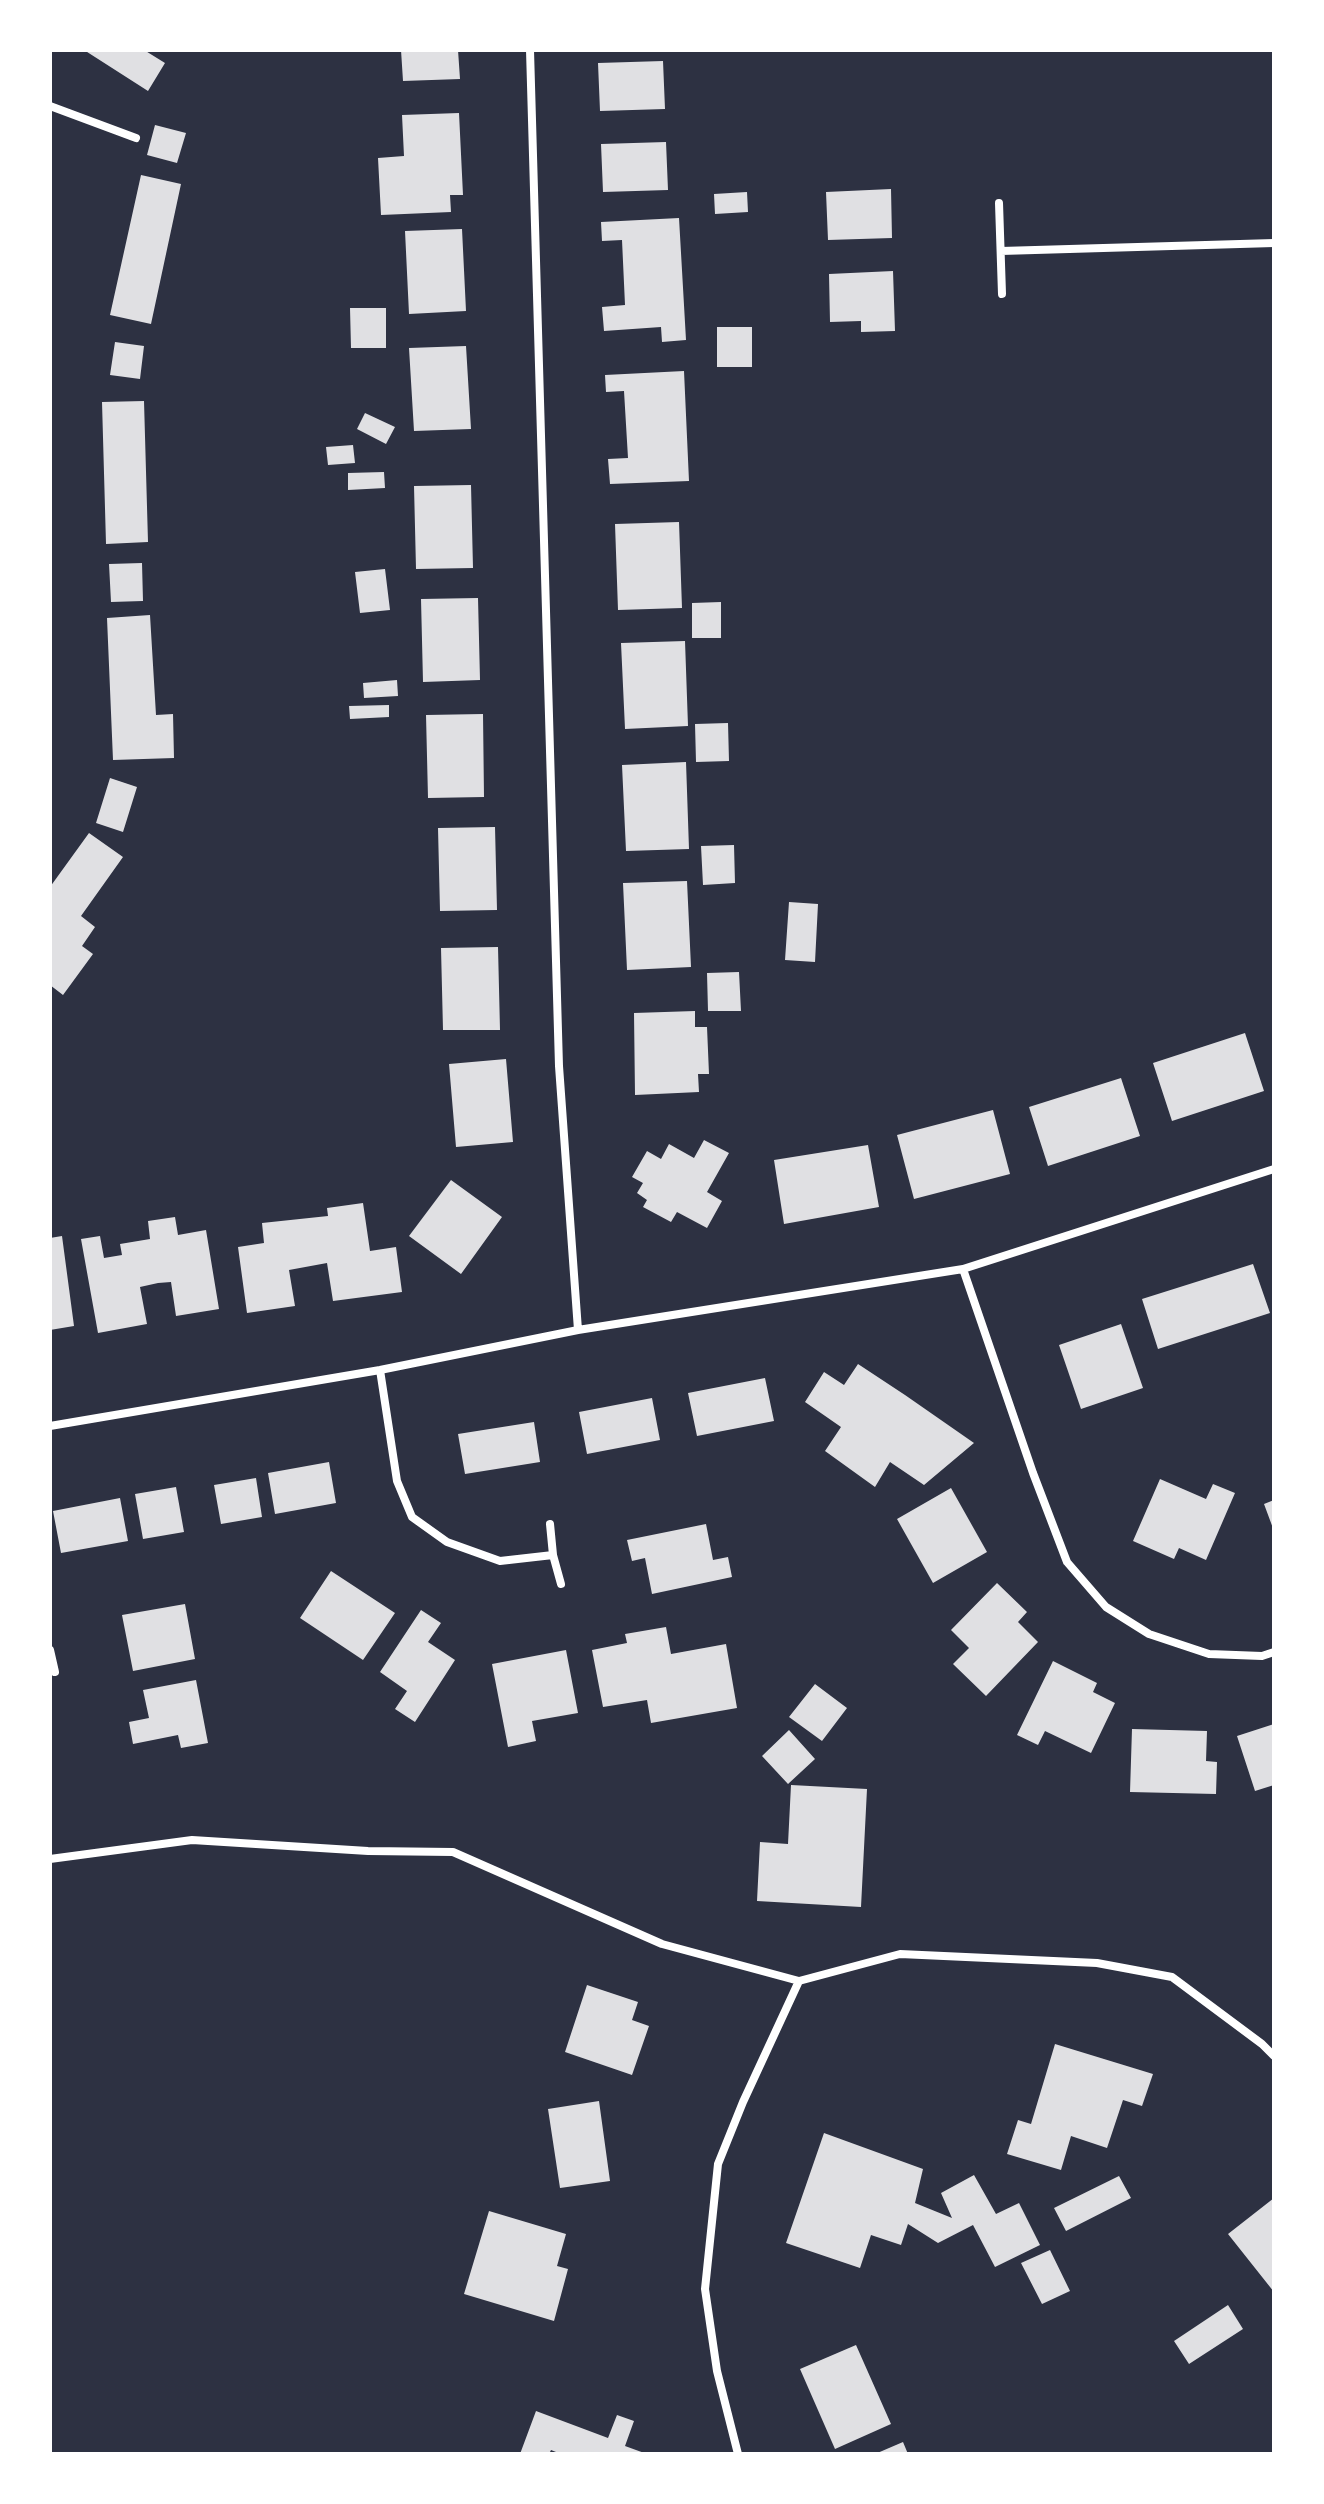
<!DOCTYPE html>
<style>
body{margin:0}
#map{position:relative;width:1324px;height:2504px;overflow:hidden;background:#2d3142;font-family:"Work Sans",sans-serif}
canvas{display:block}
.frame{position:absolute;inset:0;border:52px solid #fff;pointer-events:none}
</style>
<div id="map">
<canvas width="1324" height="2504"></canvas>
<div class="frame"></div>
</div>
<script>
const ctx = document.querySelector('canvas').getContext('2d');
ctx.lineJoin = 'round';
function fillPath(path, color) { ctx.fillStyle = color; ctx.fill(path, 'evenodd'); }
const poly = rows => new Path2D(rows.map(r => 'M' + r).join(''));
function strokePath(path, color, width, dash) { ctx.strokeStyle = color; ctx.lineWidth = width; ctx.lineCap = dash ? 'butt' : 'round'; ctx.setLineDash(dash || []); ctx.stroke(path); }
fillPath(poly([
 [84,50,144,50,165,63,148,91],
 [401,50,458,50,460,79,403,81],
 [663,61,665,109,600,111,598,63],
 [459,113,463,195,450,195,451,212,381,215,378,158,404,156,402,115],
 [155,125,186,133,177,163,147,155],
 [666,142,668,190,603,192,601,144],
 [141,175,181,184,151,324,110,315],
 [891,189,892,238,828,240,826,192],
 [747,192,748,212,715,214,714,194],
 [679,218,686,340,662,342,661,327,604,331,602,307,625,305,622,240,602,241,601,222],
 [462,229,466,311,409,314,405,231],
 [893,271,895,331,861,332,861,321,830,322,829,274],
 [350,308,386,308,386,348,351,348],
 [717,327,752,327,752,367,717,367],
 [115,342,144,346,140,379,110,375],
 [466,346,471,429,414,431,409,348],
 [684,371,689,481,610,484,608,459,628,458,624,391,606,392,605,375],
 [144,401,148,542,106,544,102,402],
 [365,413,395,427,386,444,357,429],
 [353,445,355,463,328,465,326,447],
 [384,472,385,488,348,490,348,473],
 [471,485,473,568,416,569,414,486],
 [679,522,682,608,618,610,615,524],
 [142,563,143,601,111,602,109,564],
 [385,569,390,610,360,613,355,572],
 [478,598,480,680,423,682,421,599],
 [721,602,721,638,692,638,692,603],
 [150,615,156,715,173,714,174,758,113,760,107,618],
 [685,641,688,726,625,729,621,643],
 [397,680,398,696,364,698,363,683],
 [389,705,389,717,350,719,349,706],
 [483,714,484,797,428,798,426,715],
 [728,723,729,761,696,762,695,724],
 [686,762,689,849,626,851,622,765],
 [110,778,137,787,123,832,96,823],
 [495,827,497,910,440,911,438,828],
 [89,833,123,857,81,916,95,927,82,946,93,954,63,995,50,985,50,887],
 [734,845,735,883,703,885,701,846],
 [687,881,691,967,627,970,623,883],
 [789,902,818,904,815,962,785,960],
 [498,947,500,1030,443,1030,441,948],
 [739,972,741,1011,708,1011,707,973],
 [695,1011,695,1027,707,1027,709,1074,698,1074,699,1092,635,1095,634,1013],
 [1245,1033,1264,1091,1172,1121,1153,1063],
 [506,1059,513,1142,456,1147,449,1064],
 [1121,1078,1140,1136,1048,1166,1029,1107],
 [993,1110,1010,1174,914,1199,897,1135],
 [704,1140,729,1153,707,1192,722,1201,707,1228,677,1212,671,1222,643,1207,647,1200,637,1193,643,1183,632,1177,647,1151,661,1159,669,1144,694,1158],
 [868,1145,879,1207,784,1224,774,1160],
 [451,1180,502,1217,461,1274,409,1236],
 [363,1203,370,1251,396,1247,402,1292,333,1301,327,1263,289,1270,295,1306,247,1313,238,1247,264,1243,262,1223,328,1216,327,1208],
 [175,1217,178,1235,206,1230,219,1309,176,1316,171,1282,158,1283,140,1287,147,1324,98,1333,81,1239,100,1236,104,1258,122,1255,120,1244,150,1239,148,1221],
 [62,1236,74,1326,50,1330,50,1238],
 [1253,1264,1270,1313,1158,1349,1142,1299],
 [1121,1324,1143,1388,1081,1409,1059,1345],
 [858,1364,905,1395,974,1443,924,1485,890,1462,875,1487,825,1451,841,1427,805,1402,824,1372,844,1385],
 [765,1378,774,1421,697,1436,688,1393],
 [652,1398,660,1440,587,1454,579,1412],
 [534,1422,540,1462,465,1474,458,1434],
 [329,1462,336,1503,275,1514,268,1473],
 [256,1478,262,1517,221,1524,214,1485],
 [1160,1479,1206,1499,1213,1484,1235,1493,1206,1560,1179,1548,1174,1559,1133,1541],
 [176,1487,184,1532,143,1539,135,1494],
 [951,1488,987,1552,933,1583,897,1519],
 [120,1498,128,1541,61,1553,53,1511],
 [1274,1500,1274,1531,1264,1504],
 [706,1524,713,1560,728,1557,732,1577,652,1594,645,1558,632,1561,627,1540],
 [331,1571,395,1613,363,1660,300,1618],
 [997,1583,1027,1612,1018,1622,1038,1642,986,1696,953,1664,969,1648,951,1630],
 [185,1604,195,1659,133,1671,122,1615],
 [421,1610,441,1623,428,1642,455,1660,415,1722,395,1709,407,1691,380,1672],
 [666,1627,671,1654,726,1644,737,1708,651,1723,647,1700,603,1707,592,1650,627,1643,625,1634],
 [566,1650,578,1713,532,1721,536,1741,508,1747,492,1664],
 [1053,1661,1097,1683,1093,1692,1115,1703,1091,1753,1045,1731,1038,1745,1017,1735],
 [196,1680,208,1743,181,1748,178,1735,133,1744,129,1722,149,1718,143,1690],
 [815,1684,847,1708,822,1741,789,1717],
 [1274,1724,1274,1785,1255,1791,1237,1736],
 [1132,1729,1207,1731,1206,1761,1217,1762,1216,1794,1130,1792],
 [789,1730,815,1759,788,1784,762,1756],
 [791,1785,867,1789,861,1907,757,1901,760,1842,788,1844],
 [587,1985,638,2002,632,2020,649,2026,632,2075,565,2052],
 [1055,2044,1153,2074,1142,2106,1123,2100,1107,2148,1071,2136,1061,2170,1007,2154,1018,2120,1031,2124],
 [599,2101,610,2181,560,2188,548,2109],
 [824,2133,923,2169,915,2203,952,2218,941,2193,974,2175,996,2214,1019,2203,1040,2245,995,2267,973,2225,938,2243,908,2224,901,2245,871,2235,860,2268,786,2243],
 [1119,2176,1131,2198,1066,2231,1054,2208],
 [1274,2198,1274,2292,1228,2234],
 [489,2211,566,2234,557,2266,568,2269,554,2321,464,2294],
 [1050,2250,1070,2291,1042,2304,1021,2263],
 [1228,2305,1243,2329,1189,2364,1174,2341],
 [856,2345,891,2424,835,2449,800,2369],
 [536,2411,608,2438,617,2415,634,2421,625,2446,647,2454,561,2454,551,2450,549,2454,520,2454],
 [903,2442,908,2454,875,2454]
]), '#e0e0e3');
strokePath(poly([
 [530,50,559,1066,578,1330],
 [50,106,136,138],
 [999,203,1002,294],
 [1001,251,1274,243],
 [963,1269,1033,1473,1067,1562,1106,1607,1149,1634,1209,1654,1262,1656,1274,1652],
 [380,1370,397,1481,412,1517,447,1542,500,1561,553,1555],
 [50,1426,380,1370,578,1330,963,1269,1274,1169],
 [550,1524,553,1555,561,1584],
 [50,1650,55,1672],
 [50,1859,192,1840,368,1851,453,1852,662,1944,799,1981],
 [738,2454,717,2371,705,2289,718,2164,743,2102,799,1981,900,1954,1097,1963,1172,1977,1262,2044,1274,2056]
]), '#fff', 8);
</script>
